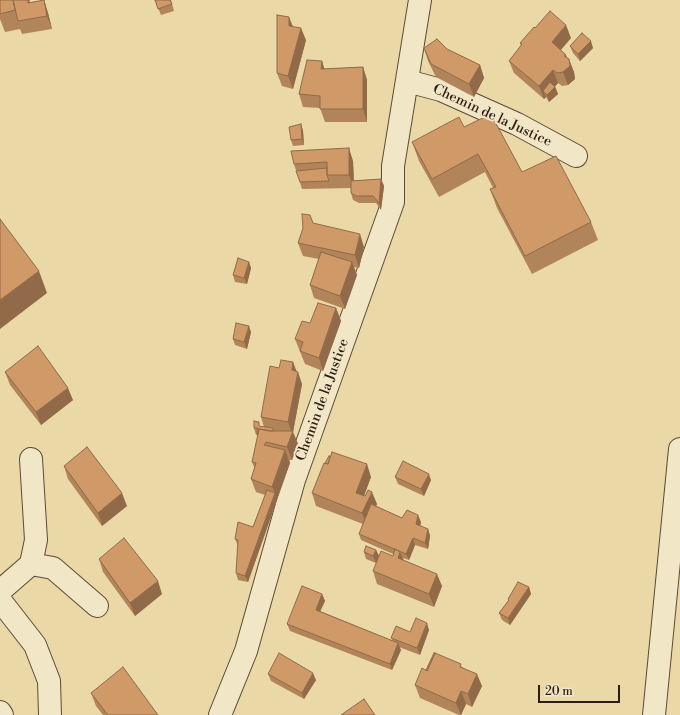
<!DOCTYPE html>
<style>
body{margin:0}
#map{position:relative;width:680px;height:715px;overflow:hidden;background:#ead8a6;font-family:"Libre Bodoni",serif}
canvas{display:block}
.scale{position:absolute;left:538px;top:685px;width:82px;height:18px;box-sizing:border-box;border:2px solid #2d1c12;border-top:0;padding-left:5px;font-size:12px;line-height:14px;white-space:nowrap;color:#2d1c12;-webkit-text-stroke:3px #f1e6c5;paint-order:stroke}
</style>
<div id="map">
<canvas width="680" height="715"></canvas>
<div class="scale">20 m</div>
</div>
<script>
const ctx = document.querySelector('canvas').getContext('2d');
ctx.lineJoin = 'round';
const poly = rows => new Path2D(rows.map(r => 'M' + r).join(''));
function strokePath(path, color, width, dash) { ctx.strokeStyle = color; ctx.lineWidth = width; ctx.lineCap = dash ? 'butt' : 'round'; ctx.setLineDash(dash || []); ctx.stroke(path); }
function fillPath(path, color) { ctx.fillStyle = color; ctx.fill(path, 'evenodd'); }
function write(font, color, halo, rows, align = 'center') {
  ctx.font = font + ' "Libre Bodoni",serif'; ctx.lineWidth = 4; ctx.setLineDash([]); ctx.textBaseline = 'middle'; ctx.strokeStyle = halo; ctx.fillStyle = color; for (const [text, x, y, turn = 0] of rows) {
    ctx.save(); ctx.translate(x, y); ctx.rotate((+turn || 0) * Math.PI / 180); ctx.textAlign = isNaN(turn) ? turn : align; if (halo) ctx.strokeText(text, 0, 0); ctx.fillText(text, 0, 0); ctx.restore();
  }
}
const minor = poly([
 [407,81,441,90,517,124,576,156],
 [31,564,53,568,97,606],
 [0,591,31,564,36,540,31,459],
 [0,600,35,645,49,681,50,715],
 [0,712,2,715],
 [220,715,246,651,294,480,393,202,393,166,420,0],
 [654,715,680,449]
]);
strokePath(minor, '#5c4b37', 24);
strokePath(minor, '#f1e6c5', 22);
fillPath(poly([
 [0,0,30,0,30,3,44,0,48,13,52,29,22,34,20,29,5,32,0,19],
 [155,0,171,0,174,11,161,15],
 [293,27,306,40,293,89,282,86,277,73],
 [535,28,571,38,561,50,567,58,574,72,575,79,568,85,562,86,558,83,555,86,558,94,549,102,546,97,544,99,514,73,509,61,521,46,520,43],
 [570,46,593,48,580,61,573,53],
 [424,48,447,49,480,65,484,78,474,97,436,77,428,61],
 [322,61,324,69,363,67,367,80,367,122,325,122,320,108,303,107,299,94],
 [301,124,303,131,304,145,293,146,291,140],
 [464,127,522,172,591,222,598,240,532,274,497,208,490,189,493,188,485,172,439,197,419,161,412,142],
 [291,151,353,161,354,181,381,179,384,186,381,210,376,203,359,203,353,200,351,193,351,188,302,189,294,164],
 [313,223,364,247,359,268,354,267,357,275,345,309,314,298,310,285,319,259,303,256,298,243],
 [249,262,251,268,247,284,235,282,233,275],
 [336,308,341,321,323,371,305,364,295,339,310,323],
 [251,332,247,349,235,345,233,339],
 [293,362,302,384,293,432,298,444,292,460,289,460,290,463,248,582,238,580,236,573,238,546,235,539,253,527,265,495,256,492,251,479,255,469,252,462,258,436,257,435,256,435,254,428,261,426,264,427,261,417,279,368],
 [5,372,73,400,41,425,10,385],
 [64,466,127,506,102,526,68,479],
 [371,477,364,496,377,504,376,506,402,518,421,522,420,526,428,529,430,536,428,549,415,545,409,560,403,558,404,560,442,586,434,607,377,584,373,571,393,556,393,554,361,540,359,534,363,524,316,506,312,493],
 [395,477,431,480,424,496,398,484],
 [376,550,379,556,376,563,366,559,364,552],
 [99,559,162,594,135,616,103,572],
 [529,587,531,594,510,625,502,620,499,613,508,601,508,599],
 [322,594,325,601,320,611,393,641,391,638,410,632,429,630,420,655,399,647,401,650,392,670,290,631,287,624],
 [461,664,461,666,465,669,482,686,472,707,466,704,461,715,459,715,420,698,415,685,426,670],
 [268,674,316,680,304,699,271,681],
 [91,693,158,715,103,715,96,706]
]), '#b28459');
fillPath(poly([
 [44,0,48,13,52,29,47,16],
 [289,17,294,29,289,26],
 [566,25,571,38,556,55,552,42],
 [301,28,306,40,293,89,288,76],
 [591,41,593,48,580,61,578,54],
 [566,55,570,66,569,59,574,72,575,79,568,85,563,72,564,56],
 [322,61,326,74,321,69],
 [480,65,484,78,474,97,469,84],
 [363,67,367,80,367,122,363,109],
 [553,70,558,83,549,94,555,87,558,94,549,102,547,96,543,91,546,97,544,99,539,86],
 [301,124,303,131,304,145,302,139],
 [349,148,353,161,354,188,349,175],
 [381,179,384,186,381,210,379,203],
 [360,234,364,247,359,268,355,255],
 [249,262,251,268,247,284,244,278],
 [352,262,357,275,345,309,340,296],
 [39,271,47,293,0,329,0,300],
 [336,308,341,321,323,371,319,358],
 [249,326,251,332,247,349,244,342],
 [293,362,297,374,298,372,302,384,293,432,298,444,292,460,287,447,292,433,288,422,292,370],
 [68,388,73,400,41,425,36,412],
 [285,450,290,463,248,582,245,576,275,493,272,487],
 [367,464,371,477,360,506,356,493],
 [429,474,431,480,424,496,421,489],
 [372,492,377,504,367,525,362,513],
 [122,493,127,506,102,526,98,513],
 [418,515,421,522,419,531,416,524],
 [428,529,430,536,428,549,425,543],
 [413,538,415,545,409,560,406,554],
 [376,550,379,556,376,563,373,556],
 [400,552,405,564,398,558],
 [437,574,442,586,434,607,429,594],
 [158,581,162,594,135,616,130,603],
 [529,587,531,594,510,625,508,618],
 [322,594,325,601,318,616,316,610],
 [427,623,429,630,420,655,417,648],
 [398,643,401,650,392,670,390,664],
 [313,673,316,680,304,699,302,693],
 [477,674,482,686,472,707,468,694],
 [461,691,466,704,461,715,456,703]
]), '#916b49');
const building = poly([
 [0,0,13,0,15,10,0,14,0,0],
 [13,0,28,0,28,3,44,0,47,16,18,21,13,0],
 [155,0,170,0,172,4,158,9,155,0],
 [550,11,566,25,552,42,566,55,564,56,569,59,570,66,563,72,557,73,553,70,539,86,509,61,522,44,520,43,534,27,535,28,550,11],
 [277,15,289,17,289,26,301,28,288,76,277,73,277,15],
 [582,33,591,41,578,54,570,46,582,33],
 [437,39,447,49,480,65,469,84,431,64,424,48,437,39],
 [307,60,322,61,321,69,363,67,363,109,320,109,320,96,299,94,307,60],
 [550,82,555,87,547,95,543,91,550,82],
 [491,114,522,172,556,156,591,222,525,256,490,189,496,187,478,154,432,179,412,142,459,117,464,127,491,114],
 [301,124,302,139,291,140,289,127,301,124],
 [349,148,349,175,327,175,327,162,294,164,291,151,349,148],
 [327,168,327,175,329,181,300,182,296,171,327,168],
 [381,179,379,203,373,196,356,196,351,193,351,181,381,179],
 [302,214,310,215,313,223,360,234,355,255,298,243,303,228,302,214],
 [0,219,39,271,0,300,0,219],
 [321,252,352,262,340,296,310,285,321,252],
 [238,258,249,262,244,278,233,275,238,258],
 [318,303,336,308,319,358,300,351,303,342,295,339,302,321,310,323,318,303],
 [236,323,249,326,244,342,233,339,236,323],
 [38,346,68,388,36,412,5,372,38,346],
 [281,360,293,362,292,370,298,372,288,422,261,417,270,366,279,368,281,360],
 [254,421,259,422,259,426,273,428,273,431,259,429,258,434,257,434,258,428,254,428,254,421],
 [259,429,269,431,293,431,287,447,266,442,264,445,285,450,272,487,251,479,256,463,252,462,259,429],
 [87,447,122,493,98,513,64,466,87,447],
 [332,452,367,464,356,493,365,496,368,490,372,492,362,513,312,493,324,463,328,464,332,452],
 [329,456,330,456,328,464,325,463,329,456],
 [403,461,429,474,421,489,395,477,403,461],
 [267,490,275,493,245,576,236,573,238,540,235,539,238,522,253,527,267,490],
 [371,504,402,518,407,510,418,515,416,524,428,529,425,543,413,538,406,554,359,534,371,504],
 [124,538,158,581,130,603,99,559,124,538],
 [366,546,376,550,373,556,364,552,366,546],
 [395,549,400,552,398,558,437,574,429,594,373,571,381,551,393,556,395,549],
 [518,582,529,587,508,618,499,613,509,600,508,599,518,582],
 [302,586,322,594,316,610,398,643,390,664,287,624,302,586],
 [416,618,427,623,417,648,391,638,396,626,410,632,416,618],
 [279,653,313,673,302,693,268,674,279,653],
 [434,653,436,654,435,653,427,671,426,670,434,653],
 [435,653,461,664,460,667,477,674,468,694,461,691,456,703,415,685,422,668,427,671,435,653],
 [123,667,158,715,108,715,91,693,123,667],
 [364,699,375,715,341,715,364,699]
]);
fillPath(building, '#cf9968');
strokePath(building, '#916b49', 1);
write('14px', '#2d1c12', '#f1e6c5', [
 ["Chemin de la Justice",492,116,25],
 ["Chemin de la Justice",323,400,-70]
]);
</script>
